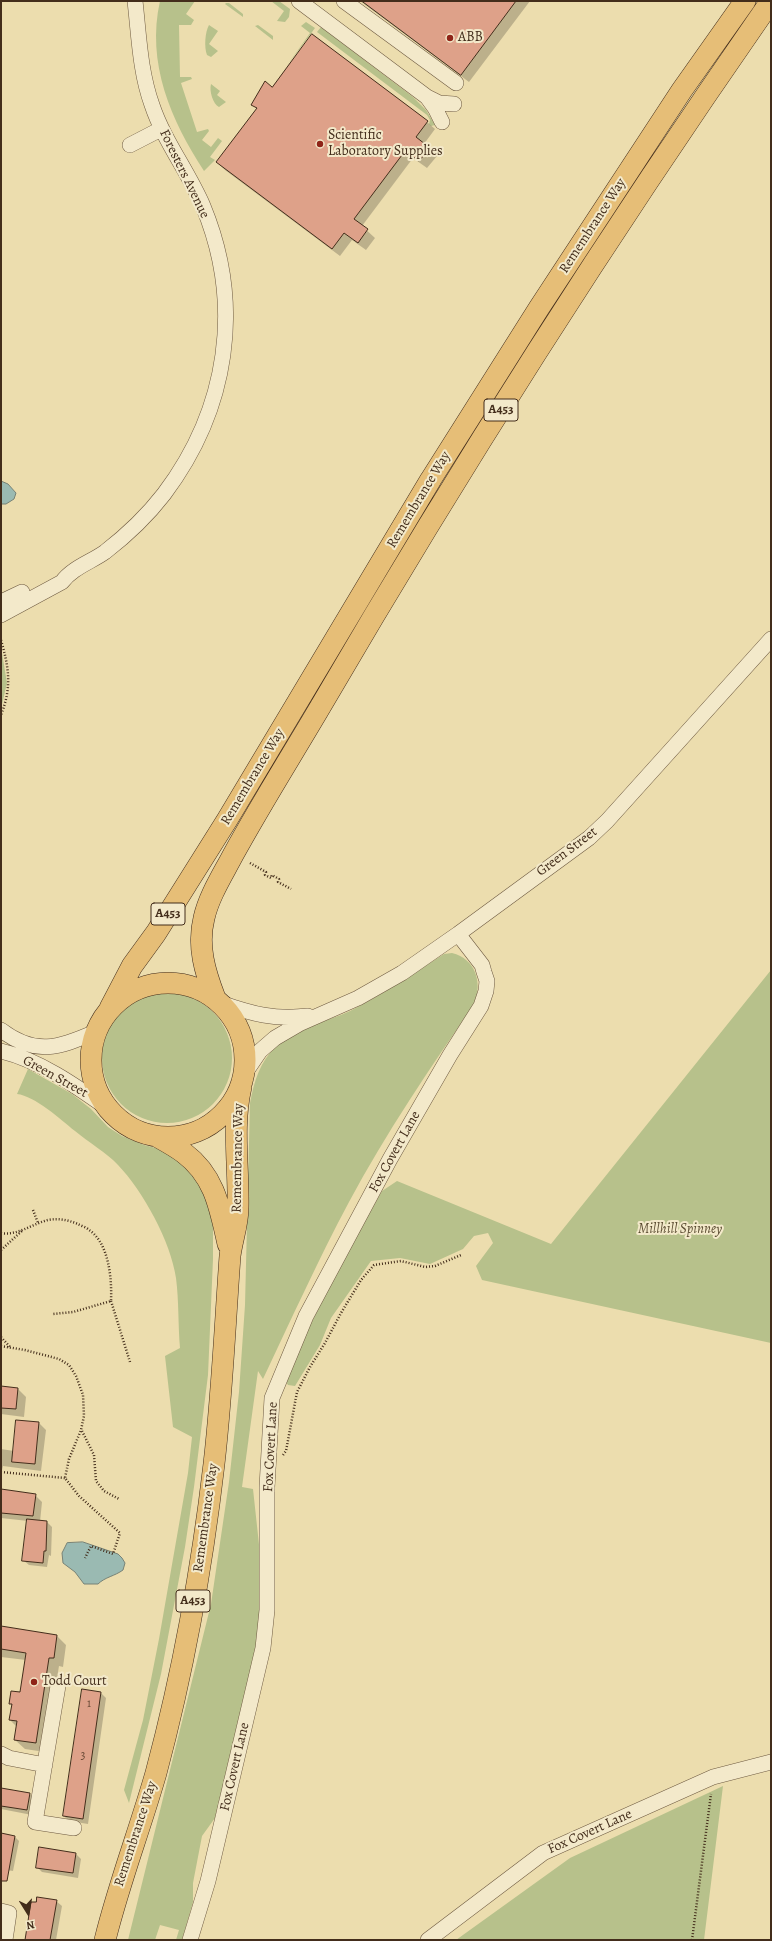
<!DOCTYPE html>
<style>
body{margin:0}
#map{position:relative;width:772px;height:1941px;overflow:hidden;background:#ecddae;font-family:Alegreya,serif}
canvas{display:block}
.frame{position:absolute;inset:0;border:2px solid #432d1b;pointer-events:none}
.north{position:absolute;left:8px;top:1893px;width:40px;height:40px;-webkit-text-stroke:3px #f3e9ca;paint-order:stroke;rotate:169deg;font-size:11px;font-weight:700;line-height:16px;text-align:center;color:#432d1b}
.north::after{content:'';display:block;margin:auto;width:14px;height:18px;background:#432d1b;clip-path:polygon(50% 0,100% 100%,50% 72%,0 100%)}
</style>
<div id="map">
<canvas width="772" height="1941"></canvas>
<div class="frame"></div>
<div class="north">N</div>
</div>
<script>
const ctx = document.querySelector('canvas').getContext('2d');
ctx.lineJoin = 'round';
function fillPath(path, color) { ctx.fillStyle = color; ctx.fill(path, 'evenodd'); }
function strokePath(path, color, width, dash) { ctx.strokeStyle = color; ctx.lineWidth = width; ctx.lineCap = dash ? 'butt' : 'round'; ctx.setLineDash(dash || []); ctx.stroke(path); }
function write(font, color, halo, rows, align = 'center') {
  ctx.font = font + ' Alegreya,serif'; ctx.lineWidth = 4; ctx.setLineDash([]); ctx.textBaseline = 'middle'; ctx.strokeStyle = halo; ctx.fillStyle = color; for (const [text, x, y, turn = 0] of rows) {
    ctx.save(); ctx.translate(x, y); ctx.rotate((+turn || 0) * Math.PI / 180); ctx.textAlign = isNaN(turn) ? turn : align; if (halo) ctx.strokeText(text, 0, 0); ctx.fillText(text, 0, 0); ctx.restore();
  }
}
const green = new Path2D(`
 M 160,1 L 195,1 L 186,14 L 194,20 L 191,25 L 179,25 L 180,77 L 191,77 L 192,79 L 181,83 L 197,132 L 208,129 L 209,131 L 202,140 L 211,147 L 218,138 L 222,141 L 210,157 L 215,160 L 204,171 C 171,120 146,63 160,1 Z
 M 271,1 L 279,1 L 290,9 L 289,17 L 285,22 L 277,21 L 284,11 Z
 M 226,3 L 229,3 L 243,14 L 243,17 L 225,4 Z
 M 306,22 L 315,28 L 286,67 L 310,33 L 301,26 Z
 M 209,25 L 218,31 L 209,44 L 218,51 L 211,57 L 207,55 C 204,47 205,32 209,25 Z
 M 258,25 L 273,36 L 273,40 L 255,26 Z
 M 321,27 L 413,97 L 426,110 L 435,125 L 431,126 L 429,124 L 430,120 L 427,115 L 317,32 Z
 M 211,84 L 220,91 L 217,95 L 226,102 L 219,107 C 213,104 209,91 211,84 Z
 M 1,647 L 7,683 L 1,709 Z
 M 452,953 C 476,959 482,982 475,1003 C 430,1068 386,1133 349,1202 C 318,1260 291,1320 263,1379 L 258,1371 L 242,1487 L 253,1489 L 261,1563 L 261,1603 L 257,1643 L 215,1818 L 202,1836 L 193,1883 L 193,1902 L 182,1940 L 176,1940 L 179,1930 L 160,1925 L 155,1940 L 128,1940 L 211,1604 L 229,1482 L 239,1392 L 245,1305 L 250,1103 C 254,1081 260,1062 276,1046 C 292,1029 329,1021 350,1011 C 383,994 413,974 444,954 Z
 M 771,970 L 771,1343 L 482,1280 L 476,1266 L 493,1243 L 488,1233 L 474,1236 L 463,1249 L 430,1264 L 400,1258 L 371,1261 L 331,1318 L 320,1345 L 295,1386 L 288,1385 L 286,1382 L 304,1337 L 344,1258 L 382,1191 L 397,1181 L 551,1244 Z
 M102 1058a65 65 0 1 1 130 0a65 65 0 1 1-130 0Z
 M 28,1069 L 72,1094 L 91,1109 L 108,1127 L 122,1136 L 144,1145 L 160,1149 L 175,1157 L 200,1182 L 213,1219 L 213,1259 L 208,1375 L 194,1487 L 185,1547 L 161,1674 L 129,1803 L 124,1790 L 143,1720 L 159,1639 L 188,1473 L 192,1437 L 173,1427 L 165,1356 L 180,1348 C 178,1325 179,1301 176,1278 C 171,1242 143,1191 118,1165 C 106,1152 89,1143 75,1131 C 60,1119 35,1096 17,1094 Z
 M 723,1786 L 704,1940 L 456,1940 L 570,1858 Z`);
const water = new Path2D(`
 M 1,481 L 8,484 L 16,493 L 14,499 L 6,504 L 1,504 Z
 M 83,1542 L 118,1554 L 122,1558 L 125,1563 L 123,1570 C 115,1576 105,1577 98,1584 L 84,1584 L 75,1572 L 63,1563 L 62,1553 L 67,1543 Z`);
const shadow = new Path2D(`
 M 360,1 L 530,1 L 469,82 Z
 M 273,88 L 427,122 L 435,129 L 424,144 L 437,156 L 427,168 L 413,158 L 362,226 L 375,238 L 366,250 L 352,240 L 340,256 L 225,170 L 217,162 L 257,109 L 252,104 Z
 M 1,1387 L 18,1389 L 26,1397 L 24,1417 L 1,1414 Z
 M 39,1423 L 46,1430 L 41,1471 L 3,1466 L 1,1475 L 1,1449 L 14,1451 Z
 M 1,1490 L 35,1495 L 42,1502 L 40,1522 L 47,1522 L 52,1527 L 51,1556 L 49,1555 L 47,1567 L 29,1565 L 23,1560 L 28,1521 L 1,1518 Z
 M 1,1628 L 57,1636 L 66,1645 L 63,1667 L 59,1666 L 45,1752 L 25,1749 L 15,1740 L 17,1727 L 10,1720 L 12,1692 L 21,1693 L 26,1660 L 1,1657 Z
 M 101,1693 L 106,1698 L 88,1824 L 69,1821 L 64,1816 Z
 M 1,1789 L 30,1794 L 35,1799 L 32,1815 L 1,1809 Z
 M 1,1834 L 15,1837 L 19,1841 L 13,1871 L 1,1869 Z
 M 76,1854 L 81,1859 L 78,1878 L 42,1872 L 37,1867 Z
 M 56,1901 L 62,1906 L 56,1940 L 26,1940 Z`);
const building = new Path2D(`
 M 362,1 L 516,1 L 461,75 Z
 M 312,34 L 428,121 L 416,137 L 430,148 L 419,161 L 405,151 L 354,219 L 368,229 L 358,243 L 344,233 L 332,249 L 216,162 L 257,108 L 251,105 L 265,81 L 272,87 Z
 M 1,1386 L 18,1388 L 16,1409 L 1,1408 Z
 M 16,1420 L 39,1422 L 35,1464 L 12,1462 Z
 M 1,1489 L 36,1494 L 33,1516 L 1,1513 Z
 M 27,1519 L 47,1521 L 46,1551 L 44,1551 L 43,1563 L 22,1561 Z
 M 1,1626 L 57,1635 L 54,1658 L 49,1658 L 36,1743 L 14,1740 L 17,1721 L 9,1720 L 12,1704 L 9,1704 L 11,1691 L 20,1692 L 26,1653 L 1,1649 Z
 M 82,1689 L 101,1692 L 83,1819 L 63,1816 Z
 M 1,1788 L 30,1793 L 27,1810 L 1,1806 Z
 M 1,1833 L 15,1836 L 7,1881 L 1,1881 Z
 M 39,1847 L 76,1853 L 73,1873 L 36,1868 Z
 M 37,1897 L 57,1900 L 50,1940 L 25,1940 L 31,1902 L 36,1902 Z`);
const path = new Path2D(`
 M 1,640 C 9,668 12,687 1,715
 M 250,863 L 266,872 L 265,875 L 271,878 L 272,875 L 279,879 L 278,882 L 291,889
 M 33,1210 L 38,1223
 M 1,1233 C 17,1236 32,1224 48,1220 C 59,1218 68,1220 78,1224 C 81,1226 86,1227 89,1230 C 109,1243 112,1279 111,1301 L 73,1312 L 53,1314
 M 1,1250 L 23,1230
 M 111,1301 L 130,1362
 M 1,1337 L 10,1347
 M 1,1346 L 25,1350 L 59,1359 L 69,1365 L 76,1376 L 83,1395 L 84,1416 L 81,1430 L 69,1459 L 65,1478 L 79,1496 L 120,1533 L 113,1554 L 91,1546 L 85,1558
 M 82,1431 L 94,1455 L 96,1481 L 104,1491 L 119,1499
 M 283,1455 L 286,1451 L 297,1392 L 310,1367 L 325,1343 L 341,1313 L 361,1280 L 374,1265 L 401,1261 L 425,1267 L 435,1266 L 461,1255
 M 1,1472 L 65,1478
 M 692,1940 L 711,1794`);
const minor = new Path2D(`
 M 299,1 L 427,97 L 435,108 L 442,122
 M 344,1 L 456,83
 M 427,97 L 439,103 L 454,104
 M 130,145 L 161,129
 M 1,602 L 22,592
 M 1,615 L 62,582 C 72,568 91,562 105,552 C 127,535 147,516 164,494 C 228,409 244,305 203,206 C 188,171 164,141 152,105 C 140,72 139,36 135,1
 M 221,1003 C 252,1014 275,1020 308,1016
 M 1,1030 C 35,1056 59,1048 95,1032
 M 1,1051 C 39,1060 76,1086 107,1108
 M 245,1073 L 260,1051 L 275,1038 L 299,1024 L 358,998 L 402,973 L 458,934 L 589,838 L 607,821 L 771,639
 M 58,1686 L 35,1822 L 74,1828
 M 1,1754 L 9,1758 L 45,1765
 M 1,1911 L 9,1913 L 5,1940
 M 190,1940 L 208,1881 L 263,1648 L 267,1610 L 267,1487 L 272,1398 L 306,1316 L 390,1159 L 450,1055 L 481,1006 L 486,991 L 487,981 L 484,972 L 482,965 L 458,934
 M 428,1940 L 543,1853 L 713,1777 L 771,1762`);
const highway = new Path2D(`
 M91 1060a77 77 0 1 1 154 0a77 77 0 1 1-154 0Z
 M 215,998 C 205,972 197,946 204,918 C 209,896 222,876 233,855 C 261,804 292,755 322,704 C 462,464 612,229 771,1
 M 110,1008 L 132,966 L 156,933 L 227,820 L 431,479 L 539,308 L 682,90 L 745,1
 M 158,1137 C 167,1142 176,1147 184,1153 C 215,1176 220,1209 228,1244
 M 105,1940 C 119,1883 140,1829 156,1773 C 183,1672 202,1568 214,1464 C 222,1395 225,1325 230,1256 C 232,1240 238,1224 238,1208 C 239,1168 232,1126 241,1087`);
const markers = [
 [450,38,4,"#8f2418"],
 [320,144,4,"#8f2418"],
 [34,1682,4,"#8f2418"]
];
const numberNames = [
 ["1",89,1704],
 ["3",83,1756]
];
const shields = [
 [501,410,34],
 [168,914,34],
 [193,1601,34]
];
const shieldNames = [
 ["A453",501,410],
 ["A453",168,914],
 ["A453",193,1601]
];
const poiNames = [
 ["ABB",458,38],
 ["Scientific",328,136],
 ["Laboratory Supplies",328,152],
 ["Todd Court",42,1682]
];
const streetNames = [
 ["Foresters Avenue",184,174,64],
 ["Remembrance Way",593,226,-57],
 ["Remembrance Way",419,500,-59],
 ["Remembrance Way",253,777,-59],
 ["Green Street",567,852,-37],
 ["Green Street",55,1077,29],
 ["Fox Covert Lane",395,1152,-61],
 ["Remembrance Way",238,1158,-89],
 ["Fox Covert Lane",271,1447,-87],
 ["Remembrance Way",206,1518,-82],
 ["Fox Covert Lane",235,1767,-77],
 ["Fox Covert Lane",590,1832,-24],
 ["Remembrance Way",136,1834,-72]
];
const parkNames = [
 ["Millhill Spinney",680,1230]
];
fillPath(green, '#b7c18b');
fillPath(water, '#9abab2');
strokePath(water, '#778276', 1);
fillPath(shadow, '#0003');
fillPath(building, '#dea189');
strokePath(building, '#432d1b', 1);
strokePath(minor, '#6d5940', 16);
strokePath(highway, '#432d1b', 22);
strokePath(path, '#432d1b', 2.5, [1, 2]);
strokePath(minor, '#f3e9ca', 15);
strokePath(highway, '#e6be77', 21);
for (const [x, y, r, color] of markers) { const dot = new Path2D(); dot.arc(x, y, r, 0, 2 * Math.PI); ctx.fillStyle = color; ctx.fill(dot); strokePath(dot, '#f3e9ca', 1.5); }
write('12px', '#6a4a36', null, numberNames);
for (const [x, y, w] of shields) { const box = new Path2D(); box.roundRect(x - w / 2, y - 11, w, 22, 3); ctx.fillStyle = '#f3e9ca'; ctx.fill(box); strokePath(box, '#432d1b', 1); }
write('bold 13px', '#432d1b', null, shieldNames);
write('14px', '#432d1b', '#f3e9ca', poiNames, 'left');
write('14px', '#432d1b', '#f3e9ca', streetNames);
write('italic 14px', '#5a4b31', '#f3e9ca', parkNames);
</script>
